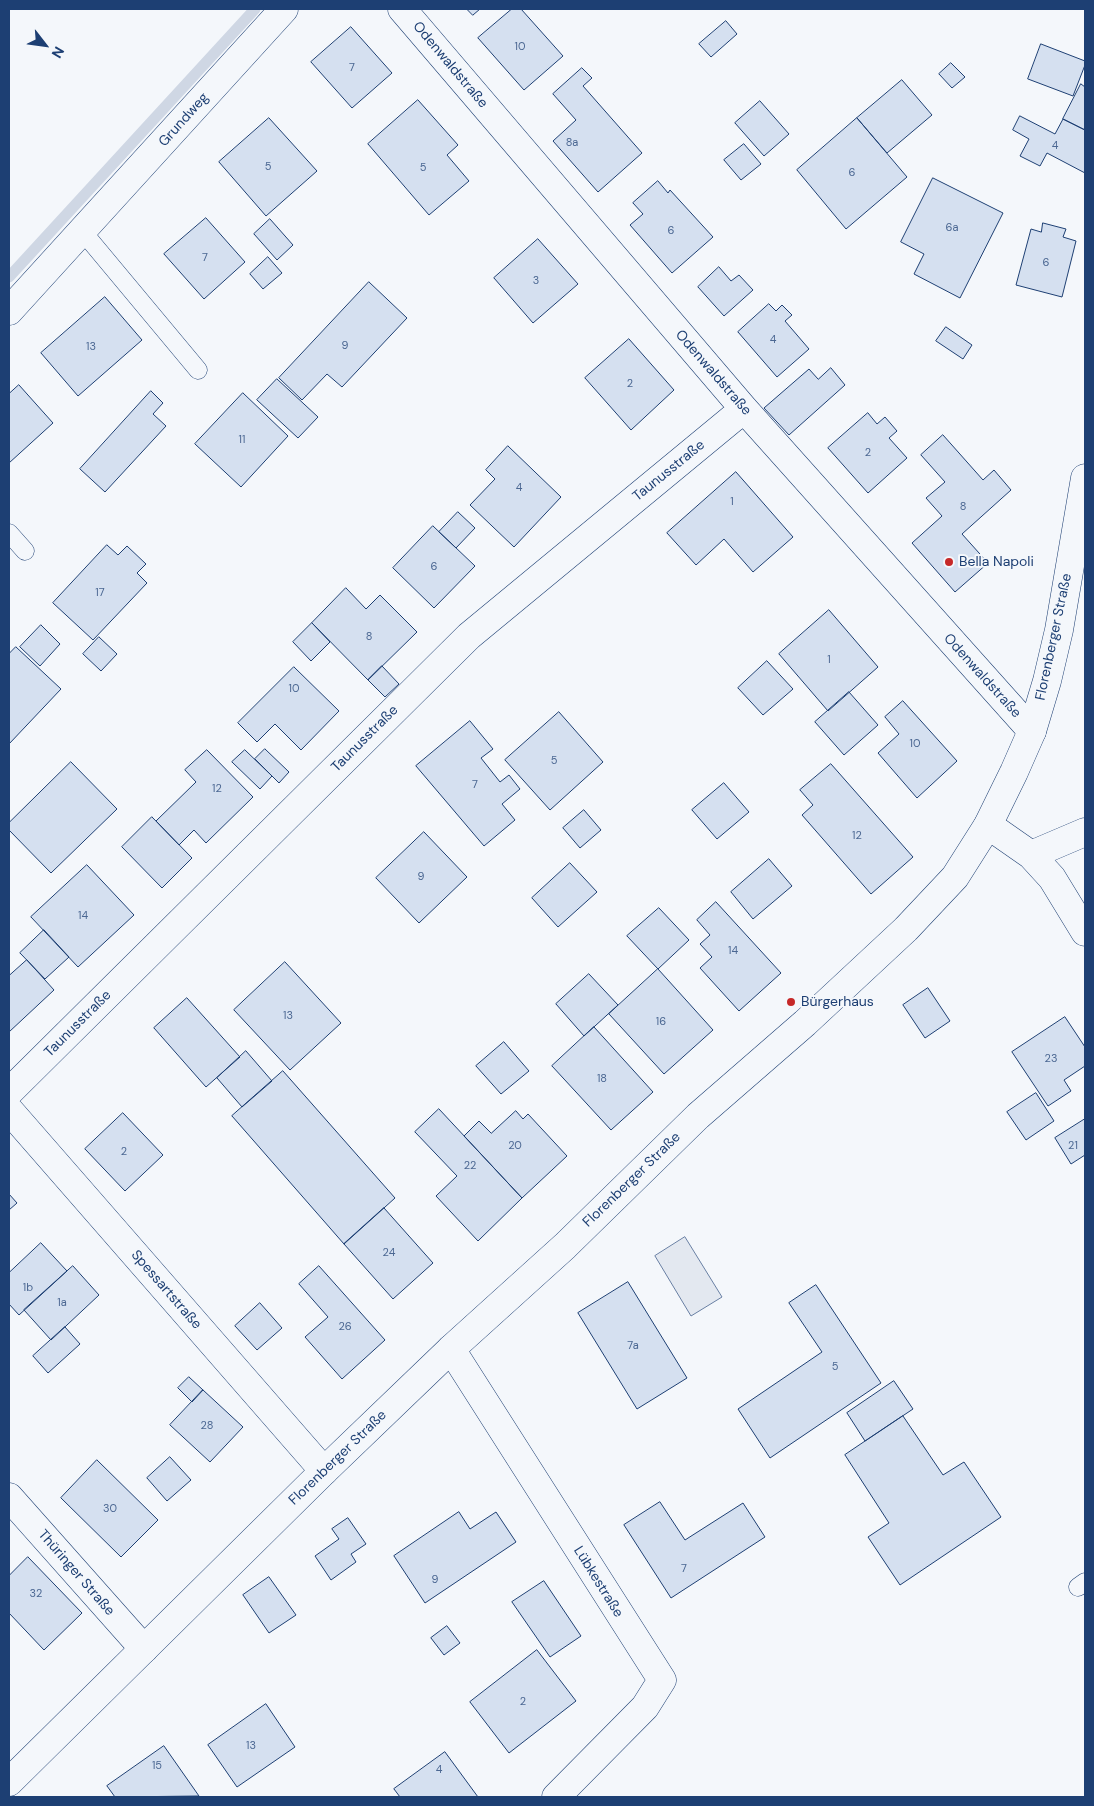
<!DOCTYPE html>
<meta charset="utf-8">
<style>
body{margin:0}
#map{position:relative;width:1094px;height:1806px;overflow:hidden;background:#f4f7fb;font-family:"DM Sans",sans-serif}
canvas{display:block}
.frame{position:absolute;inset:0;border:10px solid #1d3f73;pointer-events:none}
.north{position:absolute;left:20px;top:20px;width:50px;height:50px;-webkit-text-stroke:4px #f4f7fb;paint-order:stroke;rotate:120deg;font-size:14px;font-weight:700;line-height:20px;text-align:center;color:#1d3f73}
.north::after{content:'';display:block;margin:auto;width:18px;height:22px;background:#1d3f73;clip-path:polygon(50% 0,100% 100%,50% 72%,0 100%)}
</style>
<div id="map">
<canvas width="1094" height="1806"></canvas>
<div class="frame"></div>
<div class="north">N</div>
</div>
<script>
const ctx = document.querySelector('canvas').getContext('2d');
ctx.lineJoin = 'round';
function fillPath(path, color) { ctx.fillStyle = color; ctx.fill(path, 'evenodd'); }
function strokePath(path, color, width, dash) { ctx.strokeStyle = color; ctx.lineWidth = width; ctx.lineCap = dash ? 'butt' : 'round'; ctx.setLineDash(dash || []); ctx.stroke(path); }
function write(font, color, halo, rows, align = 'center') {
  ctx.font = font + ' "DM Sans",sans-serif'; ctx.lineWidth = 4; ctx.setLineDash([]); ctx.textBaseline = 'middle'; ctx.strokeStyle = halo; ctx.fillStyle = color; for (const [text, x, y, turn = 0] of rows) {
    ctx.save(); ctx.translate(x, y); ctx.rotate((+turn || 0) * Math.PI / 180); ctx.textAlign = isNaN(turn) ? turn : align; if (halo) ctx.strokeText(text, 0, 0); ctx.fillText(text, 0, 0); ctx.restore();
  }
}
const parking = new Path2D(`
 M 685,1237 L 722,1297 L 691,1316 L 655,1256 Z`);
const stream = new Path2D(`
 M 9,277 L 255,9`);
const building = new Path2D(`
 M 467,9 L 480,9 L 473,15 Z
 M 512,9 L 521,9 L 563,56 L 524,90 L 478,38 Z
 M 726,21 L 737,34 L 711,57 L 699,44 Z
 M 351,27 L 392,73 L 352,108 L 311,62 Z
 M 1041,44 L 1085,61 L 1085,65 L 1073,96 L 1028,79 Z
 M 951,63 L 965,77 L 952,88 L 939,74 Z
 M 582,68 L 592,78 L 583,86 L 642,153 L 598,192 L 553,141 L 576,120 L 553,94 Z
 M 902,80 L 932,115 L 887,153 L 857,118 Z
 M 1081,84 L 1085,87 L 1085,130 L 1063,119 Z
 M 418,100 L 458,145 L 447,155 L 469,181 L 429,215 L 368,144 Z
 M 760,101 L 789,134 L 764,156 L 735,123 Z
 M 1020,116 L 1055,134 L 1063,119 L 1085,130 L 1085,173 L 1047,153 L 1040,166 L 1020,156 L 1029,139 L 1013,130 Z
 M 269,118 L 317,171 L 266,216 L 219,162 Z
 M 857,118 L 907,177 L 846,229 L 797,170 Z
 M 744,144 L 761,164 L 741,180 L 724,160 Z
 M 933,178 L 1003,213 L 960,298 L 914,274 L 924,254 L 901,242 Z
 M 658,181 L 668,193 L 670,190 L 713,237 L 672,273 L 630,225 L 643,214 L 633,203 Z
 M 206,218 L 245,262 L 204,299 L 164,254 Z
 M 270,219 L 293,245 L 277,260 L 254,234 Z
 M 1043,223 L 1066,229 L 1063,237 L 1076,241 L 1062,297 L 1016,285 L 1031,229 L 1041,232 Z
 M 538,239 L 578,284 L 533,323 L 494,278 Z
 M 268,257 L 282,273 L 263,289 L 250,274 Z
 M 719,267 L 731,281 L 739,275 L 753,290 L 724,316 L 698,287 Z
 M 369,282 L 407,318 L 342,387 L 327,374 L 302,400 L 279,378 Z
 M 105,297 L 142,340 L 78,396 L 41,353 Z
 M 769,304 L 776,311 L 782,305 L 792,315 L 785,321 L 809,349 L 777,377 L 738,332 Z
 M 946,327 L 972,345 L 963,359 L 936,341 Z
 M 629,339 L 674,390 L 631,430 L 585,378 Z
 M 831,368 L 845,385 L 789,435 L 764,408 L 809,369 L 818,379 Z
 M 277,379 L 318,417 L 298,438 L 257,400 Z
 M 19,385 L 53,423 L 9,463 L 9,394 Z
 M 151,391 L 163,403 L 153,414 L 166,426 L 105,492 L 80,469 Z
 M 243,393 L 288,436 L 241,487 L 195,444 Z
 M 868,413 L 877,424 L 885,417 L 897,431 L 889,438 L 907,458 L 868,493 L 828,448 Z
 M 943,435 L 983,480 L 994,470 L 1011,490 L 962,534 L 988,563 L 955,592 L 912,543 L 942,516 L 926,498 L 945,482 L 921,455 Z
 M 508,446 L 561,497 L 514,547 L 470,505 L 495,479 L 486,470 Z
 M 736,472 L 793,537 L 753,572 L 724,539 L 696,565 L 667,533 Z
 M 458,512 L 475,528 L 456,548 L 439,532 Z
 M 433,526 L 475,566 L 434,608 L 393,568 Z
 M 107,545 L 118,555 L 127,546 L 146,564 L 137,573 L 147,583 L 93,640 L 53,603 Z
 M 346,588 L 366,609 L 380,595 L 417,632 L 368,680 L 312,623 Z
 M 829,610 L 878,667 L 828,711 L 779,654 Z
 M 312,623 L 330,642 L 311,661 L 293,642 Z
 M 41,625 L 60,644 L 40,666 L 20,647 Z
 M 99,637 L 117,654 L 101,671 L 83,654 Z
 M 16,647 L 61,689 L 9,744 L 9,654 Z
 M 767,661 L 793,689 L 763,715 L 738,688 Z
 M 382,666 L 399,684 L 385,697 L 368,680 Z
 M 294,667 L 339,711 L 301,750 L 275,724 L 257,742 L 238,723 Z
 M 849,692 L 878,725 L 844,755 L 815,722 Z
 M 903,701 L 957,761 L 917,798 L 878,753 L 899,734 L 885,717 Z
 M 559,712 L 603,762 L 550,810 L 505,760 Z
 M 470,721 L 493,749 L 481,758 L 500,782 L 509,775 L 520,789 L 502,804 L 515,820 L 484,846 L 416,766 Z
 M 265,749 L 289,772 L 279,783 L 255,759 Z
 M 207,750 L 253,797 L 206,843 L 194,830 L 179,845 L 156,821 L 196,782 L 185,770 Z
 M 245,750 L 272,776 L 260,789 L 232,762 Z
 M 71,762 L 117,809 L 51,873 L 9,830 L 9,823 Z
 M 831,764 L 913,857 L 871,894 L 802,815 L 813,805 L 800,790 Z
 M 724,783 L 749,812 L 717,839 L 692,810 Z
 M 584,810 L 601,830 L 580,848 L 563,828 Z
 M 152,817 L 192,858 L 162,888 L 122,847 Z
 M 424,832 L 467,877 L 419,923 L 376,878 Z
 M 769,859 L 792,886 L 753,919 L 731,892 Z
 M 570,863 L 597,892 L 558,927 L 532,898 Z
 M 87,865 L 134,915 L 78,967 L 31,917 Z
 M 716,902 L 781,973 L 739,1011 L 700,968 L 712,957 L 700,944 L 710,935 L 697,920 Z
 M 659,908 L 689,940 L 658,969 L 627,936 Z
 M 44,930 L 69,957 L 45,979 L 20,953 Z
 M 27,960 L 54,990 L 9,1032 L 9,976 Z
 M 285,962 L 341,1023 L 290,1070 L 234,1010 Z
 M 658,969 L 713,1030 L 664,1074 L 609,1014 Z
 M 589,974 L 618,1005 L 584,1036 L 556,1004 Z
 M 928,988 L 950,1021 L 925,1038 L 903,1005 Z
 M 187,998 L 240,1057 L 206,1087 L 154,1028 Z
 M 1065,1017 L 1085,1047 L 1085,1066 L 1064,1080 L 1071,1091 L 1048,1106 L 1012,1052 Z
 M 594,1027 L 653,1092 L 611,1130 L 552,1066 Z
 M 504,1042 L 529,1071 L 501,1094 L 476,1066 Z
 M 246,1051 L 272,1081 L 242,1107 L 217,1078 Z
 M 283,1071 L 395,1198 L 344,1244 L 232,1116 Z
 M 1036,1093 L 1054,1121 L 1026,1140 L 1007,1112 Z
 M 439,1109 L 522,1198 L 478,1241 L 436,1196 L 457,1176 L 415,1132 Z
 M 516,1111 L 523,1119 L 528,1114 L 567,1156 L 522,1198 L 464,1136 L 479,1121 L 491,1133 Z
 M 123,1113 L 163,1155 L 125,1191 L 85,1149 Z
 M 1085,1119 L 1085,1155 L 1071,1164 L 1055,1138 Z
 M 9,1194 L 17,1203 L 9,1210 Z
 M 384,1208 L 433,1263 L 393,1299 L 344,1244 Z
 M 41,1243 L 67,1271 L 19,1315 L 9,1304 L 9,1273 Z
 M 73,1266 L 99,1295 L 51,1340 L 24,1310 Z
 M 319,1266 L 385,1340 L 342,1379 L 305,1337 L 328,1317 L 299,1284 Z
 M 628,1282 L 687,1378 L 637,1409 L 578,1313 Z
 M 816,1285 L 881,1383 L 770,1458 L 738,1409 L 822,1352 L 789,1303 Z
 M 260,1303 L 282,1328 L 257,1350 L 235,1326 Z
 M 65,1327 L 80,1344 L 48,1373 L 33,1356 Z
 M 189,1377 L 203,1390 L 192,1402 L 178,1388 Z
 M 894,1381 L 913,1409 L 865,1441 L 847,1413 Z
 M 203,1390 L 243,1427 L 210,1462 L 170,1425 Z
 M 903,1416 L 943,1475 L 964,1462 L 1001,1517 L 900,1585 L 868,1537 L 889,1523 L 845,1455 Z
 M 170,1457 L 191,1480 L 167,1501 L 147,1478 Z
 M 97,1460 L 158,1520 L 121,1557 L 61,1498 Z
 M 660,1502 L 685,1540 L 743,1503 L 765,1537 L 671,1598 L 624,1525 Z
 M 459,1512 L 470,1529 L 496,1512 L 516,1542 L 425,1603 L 394,1556 Z
 M 348,1518 L 366,1544 L 351,1554 L 356,1562 L 331,1580 L 315,1556 L 339,1539 L 332,1529 Z
 M 28,1557 L 82,1613 L 44,1650 L 9,1613 L 9,1576 Z
 M 269,1577 L 296,1615 L 269,1633 L 243,1595 Z
 M 544,1581 L 581,1636 L 550,1657 L 512,1602 Z
 M 447,1626 L 460,1643 L 444,1655 L 431,1638 Z
 M 537,1650 L 576,1701 L 509,1753 L 470,1702 Z
 M 266,1704 L 295,1747 L 237,1787 L 208,1745 Z
 M 164,1746 L 199,1796 L 115,1797 L 107,1786 Z
 M 445,1752 L 478,1797 L 400,1797 L 394,1789 Z`);
const lane = new Path2D(`
 M 83,232 L 198,370
 M 9,533 L 25,551
 M 1078,1587 L 1085,1582`);
const street = new Path2D(`
 M 402,9 L 744,409 L 1032,731
 M 9,311 L 284,9
 M 988,825 L 1031,855 L 1052,878 L 1085,932
 M 1031,855 L 1085,832
 M 9,1092 L 469,636 L 744,409
 M 9,1110 L 324,1471
 M 451,1349 L 662,1680 L 645,1707 L 556,1797
 M 9,1497 L 144,1649`);
const secondary = new Path2D(`
 M 9,1782 L 324,1471 L 451,1349 L 565,1246 L 698,1116 L 805,1023 L 906,929 L 955,877 L 988,825 L 1014,772 L 1032,731 L 1047,681 L 1059,630 L 1085,478`);
const markers = [
 [949,562,5,"#c62828"],
 [791,1002,5,"#c62828"]
];
const numberNames = [
 ["10",520,47],
 ["7",352,68],
 ["8a",572,143],
 ["4",1055,146],
 ["5",268,167],
 ["5",423,168],
 ["6",852,173],
 ["6a",952,228],
 ["6",671,231],
 ["7",205,258],
 ["6",1046,263],
 ["3",536,281],
 ["4",773,340],
 ["9",345,346],
 ["13",91,347],
 ["2",630,384],
 ["11",242,440],
 ["2",868,453],
 ["4",519,488],
 ["1",732,502],
 ["8",963,507],
 ["6",434,567],
 ["17",100,593],
 ["8",369,637],
 ["1",829,660],
 ["10",294,689],
 ["10",915,744],
 ["5",554,761],
 ["7",475,785],
 ["12",217,789],
 ["12",857,836],
 ["9",421,877],
 ["14",83,916],
 ["14",733,951],
 ["13",288,1016],
 ["16",661,1022],
 ["23",1051,1059],
 ["18",602,1079],
 ["20",515,1146],
 ["21",1073,1146],
 ["2",124,1152],
 ["22",470,1166],
 ["24",389,1253],
 ["1b",28,1288],
 ["1a",62,1303],
 ["26",345,1327],
 ["7a",633,1346],
 ["5",835,1367],
 ["28",207,1426],
 ["30",110,1509],
 ["7",684,1569],
 ["9",435,1580],
 ["32",36,1594],
 ["2",523,1702],
 ["13",251,1746],
 ["15",157,1766],
 ["4",439,1770]
];
const streetNames = [
 ["Odenwaldstraße",450,65,50],
 ["Grundweg",184,120,-48],
 ["Odenwaldstraße",713,373,49],
 ["Taunusstraße",669,471,-39],
 ["Florenberger Straße",1054,637,-78],
 ["Odenwaldstraße",982,676,48],
 ["Taunusstraße",365,739,-45],
 ["Taunusstraße",78,1024,-45],
 ["Florenberger Straße",632,1180,-44],
 ["Spessartstraße",166,1290,49],
 ["Florenberger Straße",338,1458,-44],
 ["Thüringer Straße",76,1573,49],
 ["Lübkestraße",598,1582,58]
];
const poiNames = [
 ["Bella Napoli",959,562],
 ["Bürgerhaus",801,1002]
];
fillPath(parking, '#e3e8f0');
strokePath(parking, '#687fa3', 1);
strokePath(stream, '#cfd7e4', 11);
fillPath(building, '#d5e0f0');
strokePath(building, '#1d3f73', 1);
strokePath(lane, '#1d3f73', 19);
strokePath(street, '#1d3f73', 29);
strokePath(secondary, '#1d3f73', 29);
strokePath(lane, '#f4f7fb', 18);
strokePath(street, '#f4f7fb', 28);
strokePath(secondary, '#f4f7fb', 28);
for (const [x, y, r, color] of markers) { const dot = new Path2D(); dot.arc(x, y, r, 0, 2 * Math.PI); ctx.fillStyle = color; ctx.fill(dot); strokePath(dot, '#f4f7fb', 2); }
write('11px', '#4b6792', null, numberNames);
write('14px', '#1d3f73', '#f4f7fb', streetNames);
write('14px', '#1d3f73', '#f4f7fb', poiNames, 'left');
</script>
